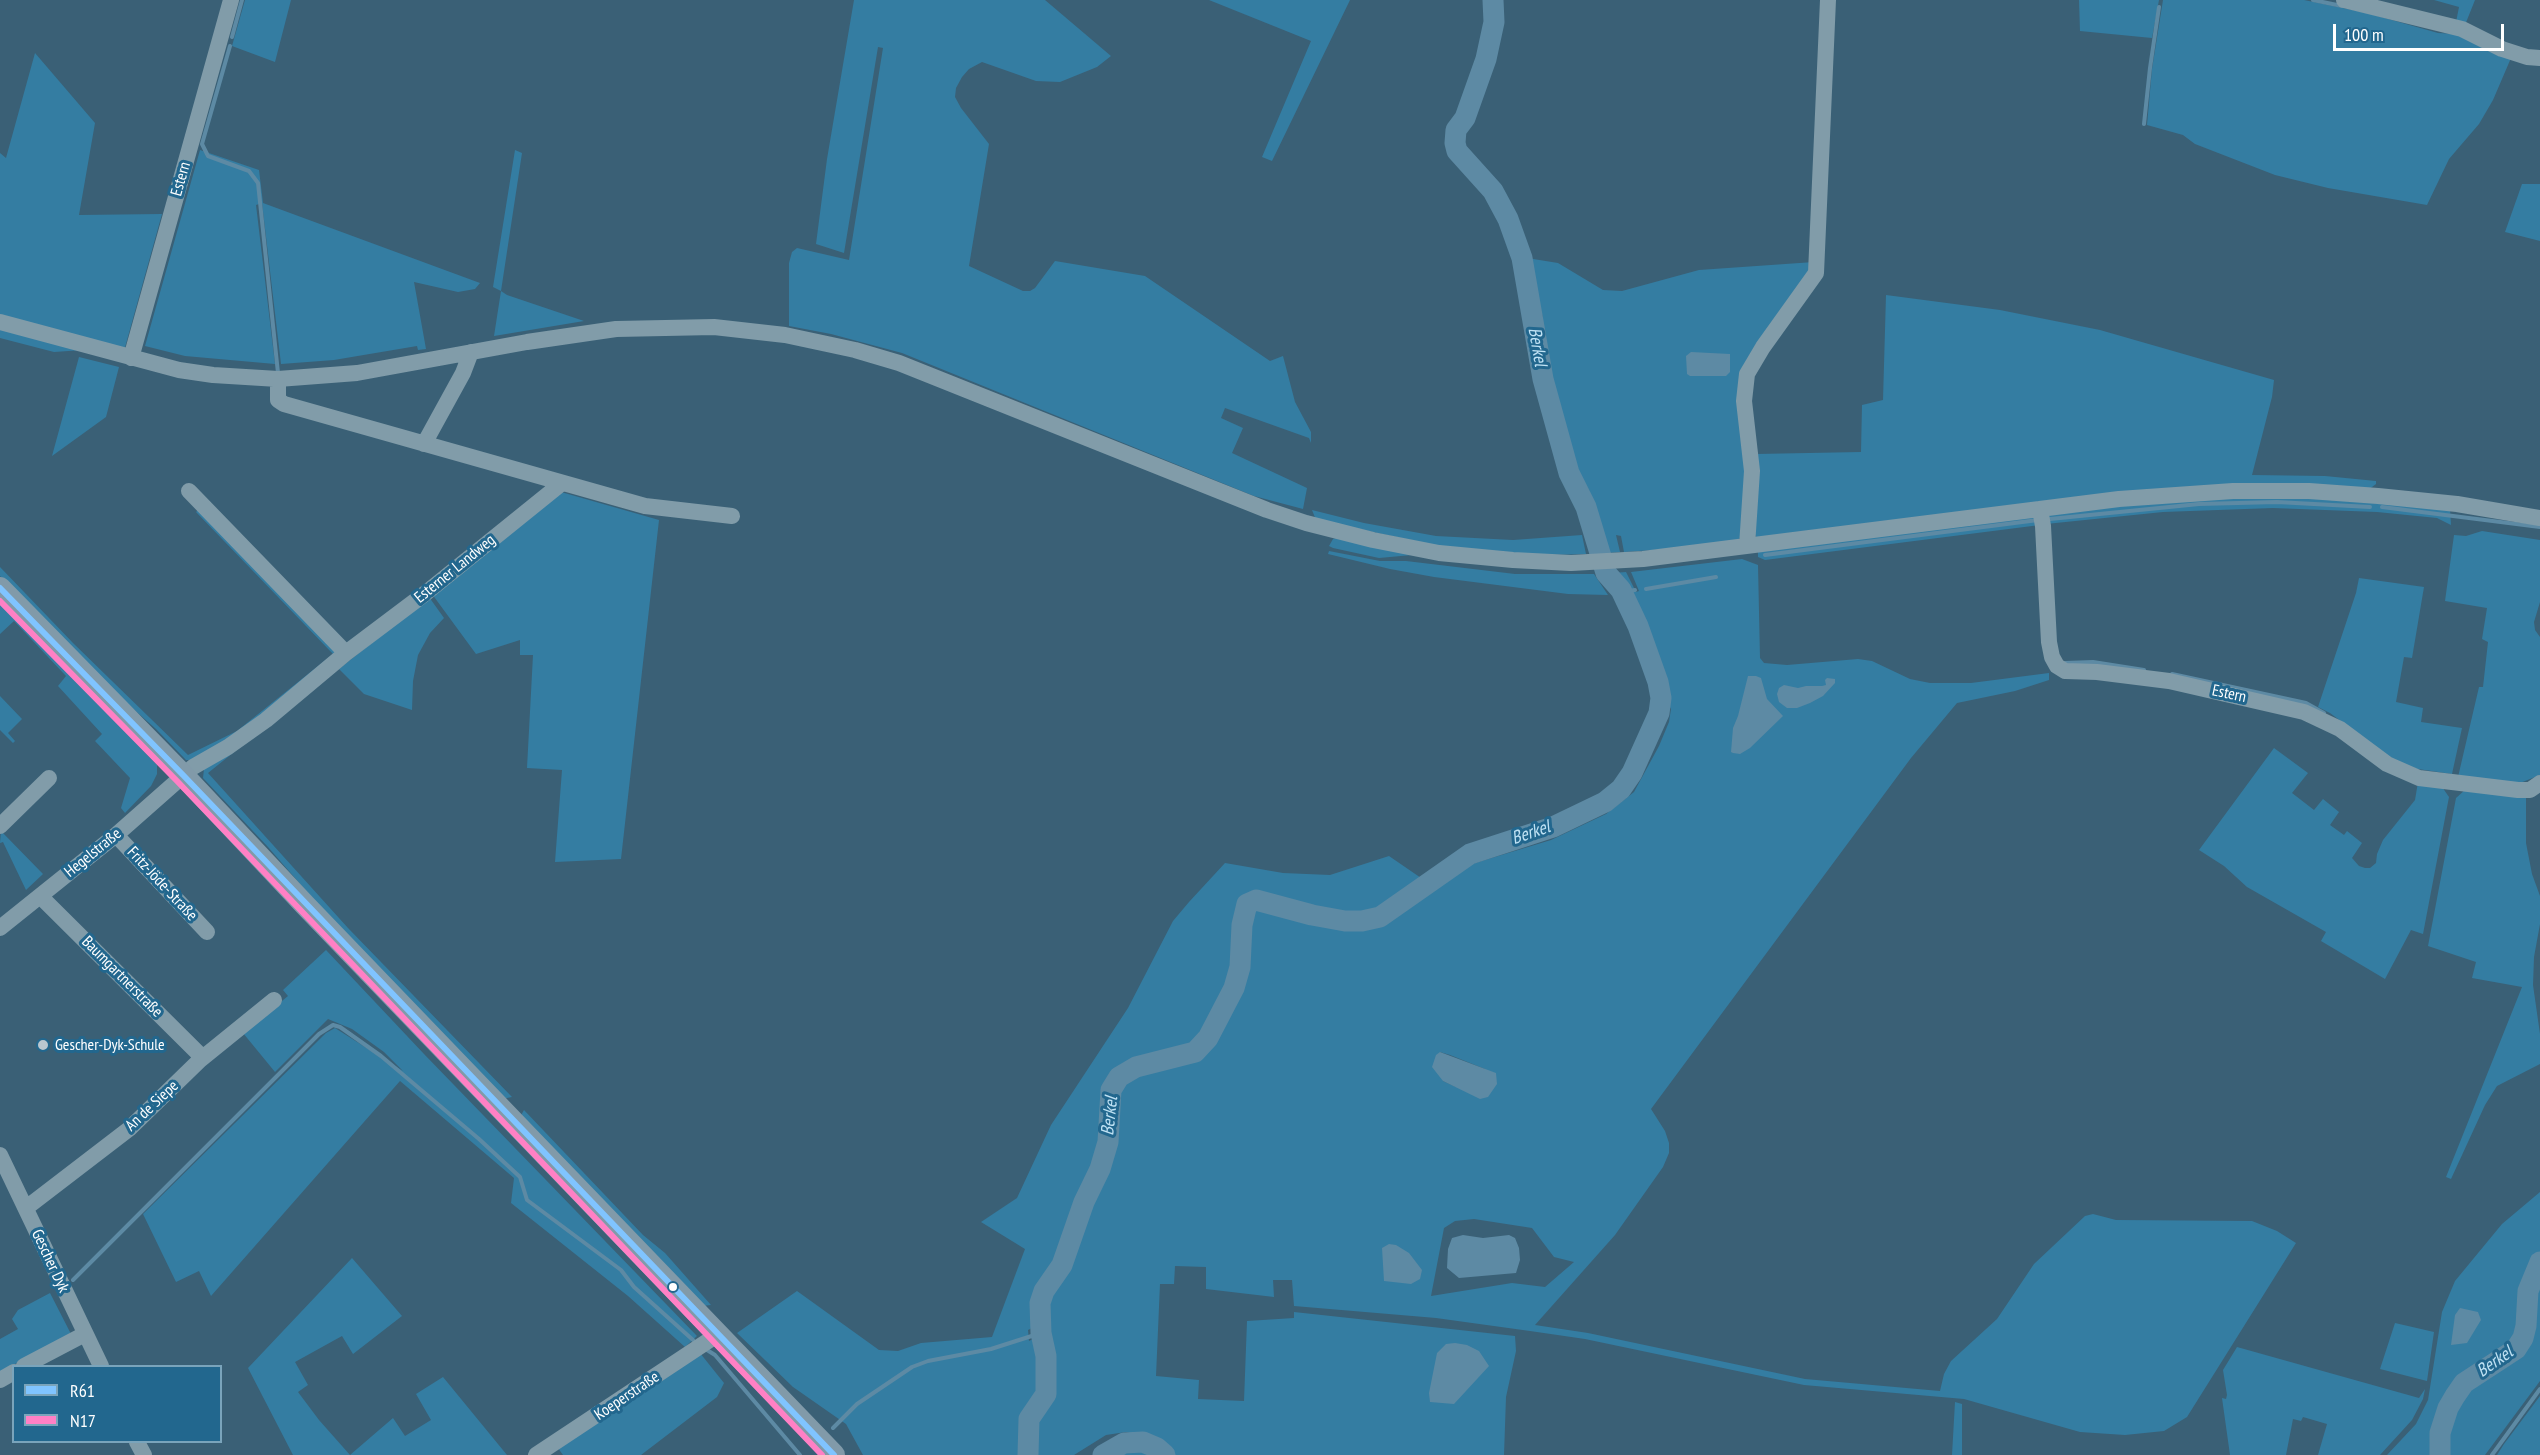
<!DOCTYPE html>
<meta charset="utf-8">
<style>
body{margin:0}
#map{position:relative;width:2540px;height:1455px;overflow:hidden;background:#3a6076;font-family:"PT Sans Narrow",sans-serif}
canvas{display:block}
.legend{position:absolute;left:12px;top:1365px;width:210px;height:78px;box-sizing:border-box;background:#22678e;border:2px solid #7aa4bb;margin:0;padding:8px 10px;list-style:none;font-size:18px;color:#fff}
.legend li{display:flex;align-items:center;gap:12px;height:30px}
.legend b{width:30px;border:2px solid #7aa4bb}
.scale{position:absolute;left:2333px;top:24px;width:171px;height:27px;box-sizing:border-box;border:3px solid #fff;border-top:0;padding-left:8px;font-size:18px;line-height:21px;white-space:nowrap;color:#fff;-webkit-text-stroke:4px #22678e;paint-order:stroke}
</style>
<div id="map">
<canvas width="2540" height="1455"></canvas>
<ul class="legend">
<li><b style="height:8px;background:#80c4ff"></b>R61</li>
<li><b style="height:8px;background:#ff80c5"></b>N17</li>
</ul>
<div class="scale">100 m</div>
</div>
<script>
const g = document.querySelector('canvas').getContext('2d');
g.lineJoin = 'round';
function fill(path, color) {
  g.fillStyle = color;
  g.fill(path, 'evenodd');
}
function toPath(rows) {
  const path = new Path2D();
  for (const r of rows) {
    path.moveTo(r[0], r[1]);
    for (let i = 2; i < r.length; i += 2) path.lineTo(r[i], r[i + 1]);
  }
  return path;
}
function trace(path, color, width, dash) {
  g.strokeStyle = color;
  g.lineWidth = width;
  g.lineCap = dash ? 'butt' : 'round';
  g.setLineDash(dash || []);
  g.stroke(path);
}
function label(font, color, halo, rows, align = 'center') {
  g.font = font + ' "PT Sans Narrow",sans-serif';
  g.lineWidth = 6;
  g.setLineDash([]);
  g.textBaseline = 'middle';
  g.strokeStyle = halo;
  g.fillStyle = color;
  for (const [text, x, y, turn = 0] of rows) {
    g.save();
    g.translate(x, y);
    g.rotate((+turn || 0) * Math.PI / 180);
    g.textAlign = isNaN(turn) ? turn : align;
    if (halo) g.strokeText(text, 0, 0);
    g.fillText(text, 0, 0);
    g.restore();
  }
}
fill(toPath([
 [245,0,291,0,275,62,232,46],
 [854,0,1045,0,1111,56,1097,67,1060,82,1036,81,982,62,969,69,962,77,956,88,955,97,961,108,989,144,969,266,1023,291,1030,291,1035,288,1055,261,1145,276,1270,361,1283,356,1295,402,1311,432,1311,443,1309,438,1225,408,1221,418,1243,428,1232,453,1307,488,1303,509,1254,496,902,353,831,334,789,326,789,263,792,252,797,248,849,260,883,48,878,47,844,253,816,244,827,159],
 [1209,0,1350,0,1272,161,1262,157,1311,41],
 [2079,0,2159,0,2152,38,2080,31],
 [2163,0,2304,0,2367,13,2438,33,2456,34,2511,58,2493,100,2479,124,2449,159,2427,205,2328,188,2275,175,2195,144,2183,135,2147,125,2152,69],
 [2434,0,2475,0,2465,25,2456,22,2459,7],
 [35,53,95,123,79,215,162,214,124,351,0,317,0,153,6,158],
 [200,150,259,170,263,203,480,283,475,289,458,292,414,282,426,349,418,350,417,346,334,360,281,364,262,203,256,205,275,364,185,356,145,346],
 [515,150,522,153,501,291,507,295,584,321,494,336,501,291,493,287],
 [2522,184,2540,184,2540,241,2505,232],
 [1527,258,1558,263,1603,290,1622,291,1699,270,1814,262,1752,357,1741,537,1736,541,1682,548,1624,552,1621,536,1616,535,1620,552,1607,553,1589,490,1572,465,1546,368,1542,346,1543,318],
 [1886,295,2000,310,2100,330,2274,380,2272,397,2252,475,2325,476,2376,481,2376,484,2368,490,2324,486,1757,539,1753,530,1756,454,1861,452,1862,405,1883,400],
 [0,328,83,350,54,352,0,338],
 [79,357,119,367,106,417,52,456],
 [561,492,659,520,621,859,555,862,562,770,527,768,533,655,520,655,520,640,476,654,432,594],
 [2282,496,2450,509,2451,525,2437,518,2377,512,2273,508,2163,512,2046,524,2047,513,2162,501],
 [199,509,336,652,237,737,193,760,186,760,156,729,97,677,0,576,0,567,73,643,188,755,237,731,333,654,196,512],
 [1312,510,1364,523,1436,536,1513,540,1582,535,1586,554,1548,555,1453,549,1316,520],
 [2034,515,2040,525,1765,560,1758,557,1758,550],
 [2482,531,2540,540,2540,602,2534,622,2535,630,2540,637,2540,775,2520,783,2458,777,2479,687,2483,687,2488,642,2482,639,2487,608,2445,601,2454,535,2466,536],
 [1336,538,1412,555,1379,558,1333,548,1329,546,1333,539],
 [1329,551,1380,561,1406,561,1515,574,1594,574,1608,595,1568,594,1434,577,1390,569,1328,554],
 [1742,559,1758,565,1760,658,1764,663,1787,665,1858,659,1872,661,1910,679,1930,683,1971,683,2049,673,2049,680,2015,691,1957,703,1911,758,1651,1109,1665,1131,1669,1143,1669,1153,1663,1167,1615,1235,1535,1325,1588,1333,1805,1379,1940,1391,1944,1374,1951,1361,1997,1319,2034,1264,2085,1216,2093,1214,2116,1220,2252,1221,2277,1231,2296,1243,2187,1417,2164,1431,2125,1435,2080,1432,1964,1399,1804,1385,1585,1339,1530,1331,1436,1318,1294,1306,1292,1280,1273,1280,1274,1297,1206,1289,1206,1267,1175,1266,1174,1284,1160,1284,1156,1376,1199,1380,1198,1399,1244,1401,1247,1321,1294,1318,1294,1312,1515,1336,1516,1351,1506,1397,1504,1455,1174,1455,1163,1445,1144,1436,1126,1432,1106,1435,1074,1455,1024,1455,1036,1418,1049,1398,1053,1359,1045,1342,1044,1305,1065,1267,1090,1198,1104,1171,1113,1144,1117,1089,1131,1074,1191,1058,1214,1040,1242,977,1246,961,1248,917,1251,907,1257,904,1283,913,1347,926,1381,922,1462,867,1551,840,1606,814,1634,792,1659,746,1669,722,1671,709,1666,699,1665,683,1644,623,1629,589,1613,573,1626,572,1636,592,1639,591,1631,572],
 [1440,1052,1450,1055,1485,1069,1456,1087,1443,1081],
 [1474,1219,1532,1228,1554,1257,1574,1262,1545,1287,1512,1283,1431,1296,1444,1228,1455,1221],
 [2359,578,2424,587,2412,658,2404,657,2396,702,2423,708,2421,722,2462,728,2452,774,2411,768,2390,758,2330,713,2318,707,2356,593],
 [429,597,444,618,430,633,418,655,413,681,412,710,364,694,339,669],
 [0,602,157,765,157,774,151,786,125,813,121,808,130,778,95,741,102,734,58,686,66,676,14,621,0,634],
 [0,696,22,719,8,733,15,741,13,743,0,730],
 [249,740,208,773,348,928,512,1097,502,1099,328,916,268,847,203,778,204,769],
 [2274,748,2308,773,2292,793,2314,810,2323,799,2339,812,2330,825,2344,835,2347,831,2362,843,2352,858,2359,866,2365,868,2370,868,2376,863,2377,854,2383,840,2415,800,2418,782,2440,784,2449,797,2423,934,2411,930,2385,979,2321,941,2326,932,2247,887,2224,866,2199,850],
 [2466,789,2526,796,2526,843,2532,874,2540,896,2540,924,2534,957,2533,985,2540,1034,2540,1064,2497,1086,2485,1105,2451,1179,2446,1177,2522,987,2472,978,2476,962,2428,946,2456,798],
 [1,831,43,874,26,890,3,842,0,843],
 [1389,856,1424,880,1378,913,1363,917,1323,913,1256,895,1244,901,1239,916,1238,959,1234,976,1207,1034,1188,1050,1127,1067,1117,1075,1109,1086,1106,1101,1104,1143,1097,1167,1083,1192,1058,1264,1041,1290,1036,1303,1036,1326,1028,1330,1029,1341,1035,1338,1040,1357,1040,1390,1023,1415,1020,1434,1023,1455,863,1455,846,1424,793,1387,737,1333,797,1291,879,1350,898,1351,921,1343,992,1337,1025,1249,981,1222,1017,1198,1051,1125,1128,1008,1173,921,1189,902,1225,863,1283,873,1330,875],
 [326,950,424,1054,697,1336,685,1347,628,1296,511,1203,514,1178,400,1081,211,1296,199,1271,176,1282,143,1214,326,1033,335,1028,403,1071,384,1052,352,1029,328,1019,275,1072,243,1033,288,996,283,990],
 [524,1110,643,1235,665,1253,711,1305,702,1306,520,1117],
 [2540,1192,2540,1256,2528,1277,2518,1336,2509,1348,2485,1361,2457,1385,2437,1426,2433,1455,2387,1455,2416,1424,2428,1400,2442,1312,2455,1281,2502,1224],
 [352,1258,402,1316,353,1354,342,1336,295,1362,308,1385,298,1392,319,1420,350,1455,393,1418,405,1436,431,1420,416,1394,443,1377,507,1455,293,1455,248,1368],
 [2540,1272,2540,1381,2485,1455,2445,1455,2448,1421,2451,1412,2466,1391,2477,1380,2516,1361,2527,1348,2529,1340,2532,1294],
 [50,1293,71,1334,0,1372,0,1339,18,1329,12,1319,18,1310],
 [2395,1323,2434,1332,2427,1381,2380,1369],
 [2237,1347,2419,1398,2425,1389,2423,1399,2412,1420,2380,1455,2318,1455,2327,1424,2303,1417,2301,1421,2293,1419,2286,1455,2230,1455,2222,1398,2226,1399,2227,1395,2223,1370],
 [700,1353,724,1383,717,1397,641,1455,563,1455,558,1448],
 [2540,1396,2540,1455,2497,1455,2504,1444],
 [1955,1402,1962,1404,1962,1455,1952,1455],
 [1126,1447,1143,1448,1158,1455,1111,1455]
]), '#347da2');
fill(toPath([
 [1691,352,1730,354,1730,372,1726,376,1690,376,1687,374,1686,356],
 [1748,676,1756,676,1761,678,1767,699,1783,716,1750,748,1740,754,1733,753,1731,752,1733,728,1738,716],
 [1827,678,1835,679,1835,683,1823,696,1810,703,1797,708,1787,708,1779,702,1777,694,1779,688,1784,685,1798,688,1806,686,1822,686,1826,685,1825,680],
 [1440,1052,1496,1073,1497,1084,1488,1097,1480,1099,1443,1081,1432,1067,1436,1055],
 [1509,1235,1515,1238,1519,1248,1520,1260,1516,1273,1459,1278,1447,1268,1448,1249,1452,1238,1463,1235,1483,1238],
 [1389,1244,1396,1245,1409,1253,1422,1270,1420,1279,1411,1284,1384,1281,1382,1248],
 [2460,1308,2478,1312,2481,1320,2467,1343,2451,1345,2455,1315],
 [1455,1343,1467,1345,1479,1351,1489,1366,1454,1404,1430,1402,1429,1393,1437,1353,1446,1344]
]), '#5d8aa4');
trace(toPath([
 [2313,0,2342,6],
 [232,37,242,0],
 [230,46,202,144,208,156,249,171,258,183,278,373],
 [2144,124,2150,68,2159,7],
 [2382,507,2540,527],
 [2050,519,2199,504,2277,502,2370,507],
 [1765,555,2038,520],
 [1646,589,1716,577],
 [1622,592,1635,590],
 [2065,663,2093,662,2144,670],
 [2172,674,2306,703,2324,713],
 [73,1280,319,1034,333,1025,340,1027,381,1056,479,1139,520,1177,527,1200,621,1270,634,1287,693,1340],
 [707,1350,715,1355,800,1455],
 [833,1428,857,1404,912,1367,928,1361,991,1349,1041,1333],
 [2492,1455,2540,1389]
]), '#5d8aa4', 4);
trace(toPath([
 [1028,1455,1029,1419,1046,1394,1046,1356,1041,1333,1040,1303,1044,1291,1062,1265,1084,1202,1100,1169,1108,1142,1111,1090,1119,1077,1136,1067,1195,1052,1208,1038,1234,988,1240,967,1242,925,1247,904,1256,900,1312,915,1345,921,1362,921,1380,917,1470,854,1553,827,1605,802,1621,789,1632,773,1659,713,1661,698,1658,682,1638,626,1621,590,1606,573,1586,507,1569,473,1543,379,1522,258,1508,219,1493,191,1457,151,1455,143,1456,130,1465,118,1486,59,1494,22,1493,0],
 [1103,1455,1124,1443,1143,1442,1157,1448,1165,1455],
 [2440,1455,2440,1433,2448,1408,2455,1396,2464,1383,2516,1349,2523,1338,2526,1326,2528,1291,2540,1262]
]), '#5d8aa4', 21);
trace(toPath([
 [2344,0,2462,29,2502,49,2527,57,2540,58],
 [0,322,179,370,213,375,278,379,357,373,527,342,616,329,714,327,785,335,855,350,899,363,1267,510,1306,523,1373,540,1439,553,1513,560,1571,563,1643,559,2119,499,2233,491,2309,491,2378,496,2457,504,2540,518],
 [131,358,231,0],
 [278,379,278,400,284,404,645,506,732,516],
 [424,444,463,373,471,352],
 [189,491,346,653],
 [2040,509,2043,526,2049,642,2052,657,2057,666,2065,671,2097,672,2169,681,2304,712,2340,729,2387,764,2419,778,2518,790,2530,790,2540,783],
 [1747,546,1752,471,1744,401,1747,374,1763,347,1816,273,1828,0],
 [0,826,49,778],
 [116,835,207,932],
 [40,896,198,1053,200,1060],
 [0,928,116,835,193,767,228,747,266,720,346,653,427,592,562,483],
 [0,1155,101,1366],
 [26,1208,129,1129,200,1060,274,1000],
 [24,1366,85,1334],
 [0,1380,14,1372],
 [137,1442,144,1455],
 [536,1455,717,1335]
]), '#819ca9', 16);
trace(toPath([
 [0,588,183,775,305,905,834,1455]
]), '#819aa9', 22);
trace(toPath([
 [0,588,183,775,834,1455]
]), '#80c4ff', 6);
trace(toPath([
 [0,601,177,781,822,1455]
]), '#ff80c5', 6);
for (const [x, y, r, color] of [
 [43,1045,6,"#bac7cf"],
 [673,1287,5,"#fff"]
]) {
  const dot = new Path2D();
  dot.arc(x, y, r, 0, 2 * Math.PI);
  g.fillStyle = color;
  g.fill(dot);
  trace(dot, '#22678e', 2);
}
label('16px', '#fff', '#22678e', [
 ["Estern",181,179,-74],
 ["Esterner Landweg",455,569,-39],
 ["Estern",2229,694,12],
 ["Hegelstraße",93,853,-39],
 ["Fritz-Jöde-Straße",162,884,47],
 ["Baumgartnerstraße",122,977,45],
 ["An de Siepe",152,1106,-43],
 ["Gescher Dyk",50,1261,65],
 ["Koeperstraße",627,1396,-34]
]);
label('16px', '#fff', '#22678e', [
 ["Gescher-Dyk-Schule",55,1045]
], 'left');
label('italic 18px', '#c0e2f4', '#22678e', [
 ["Berkel",1537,347,80],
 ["Berkel",1531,833,-19],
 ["Berkel",1110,1116,-84],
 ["Berkel",2495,1362,-35]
]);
</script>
